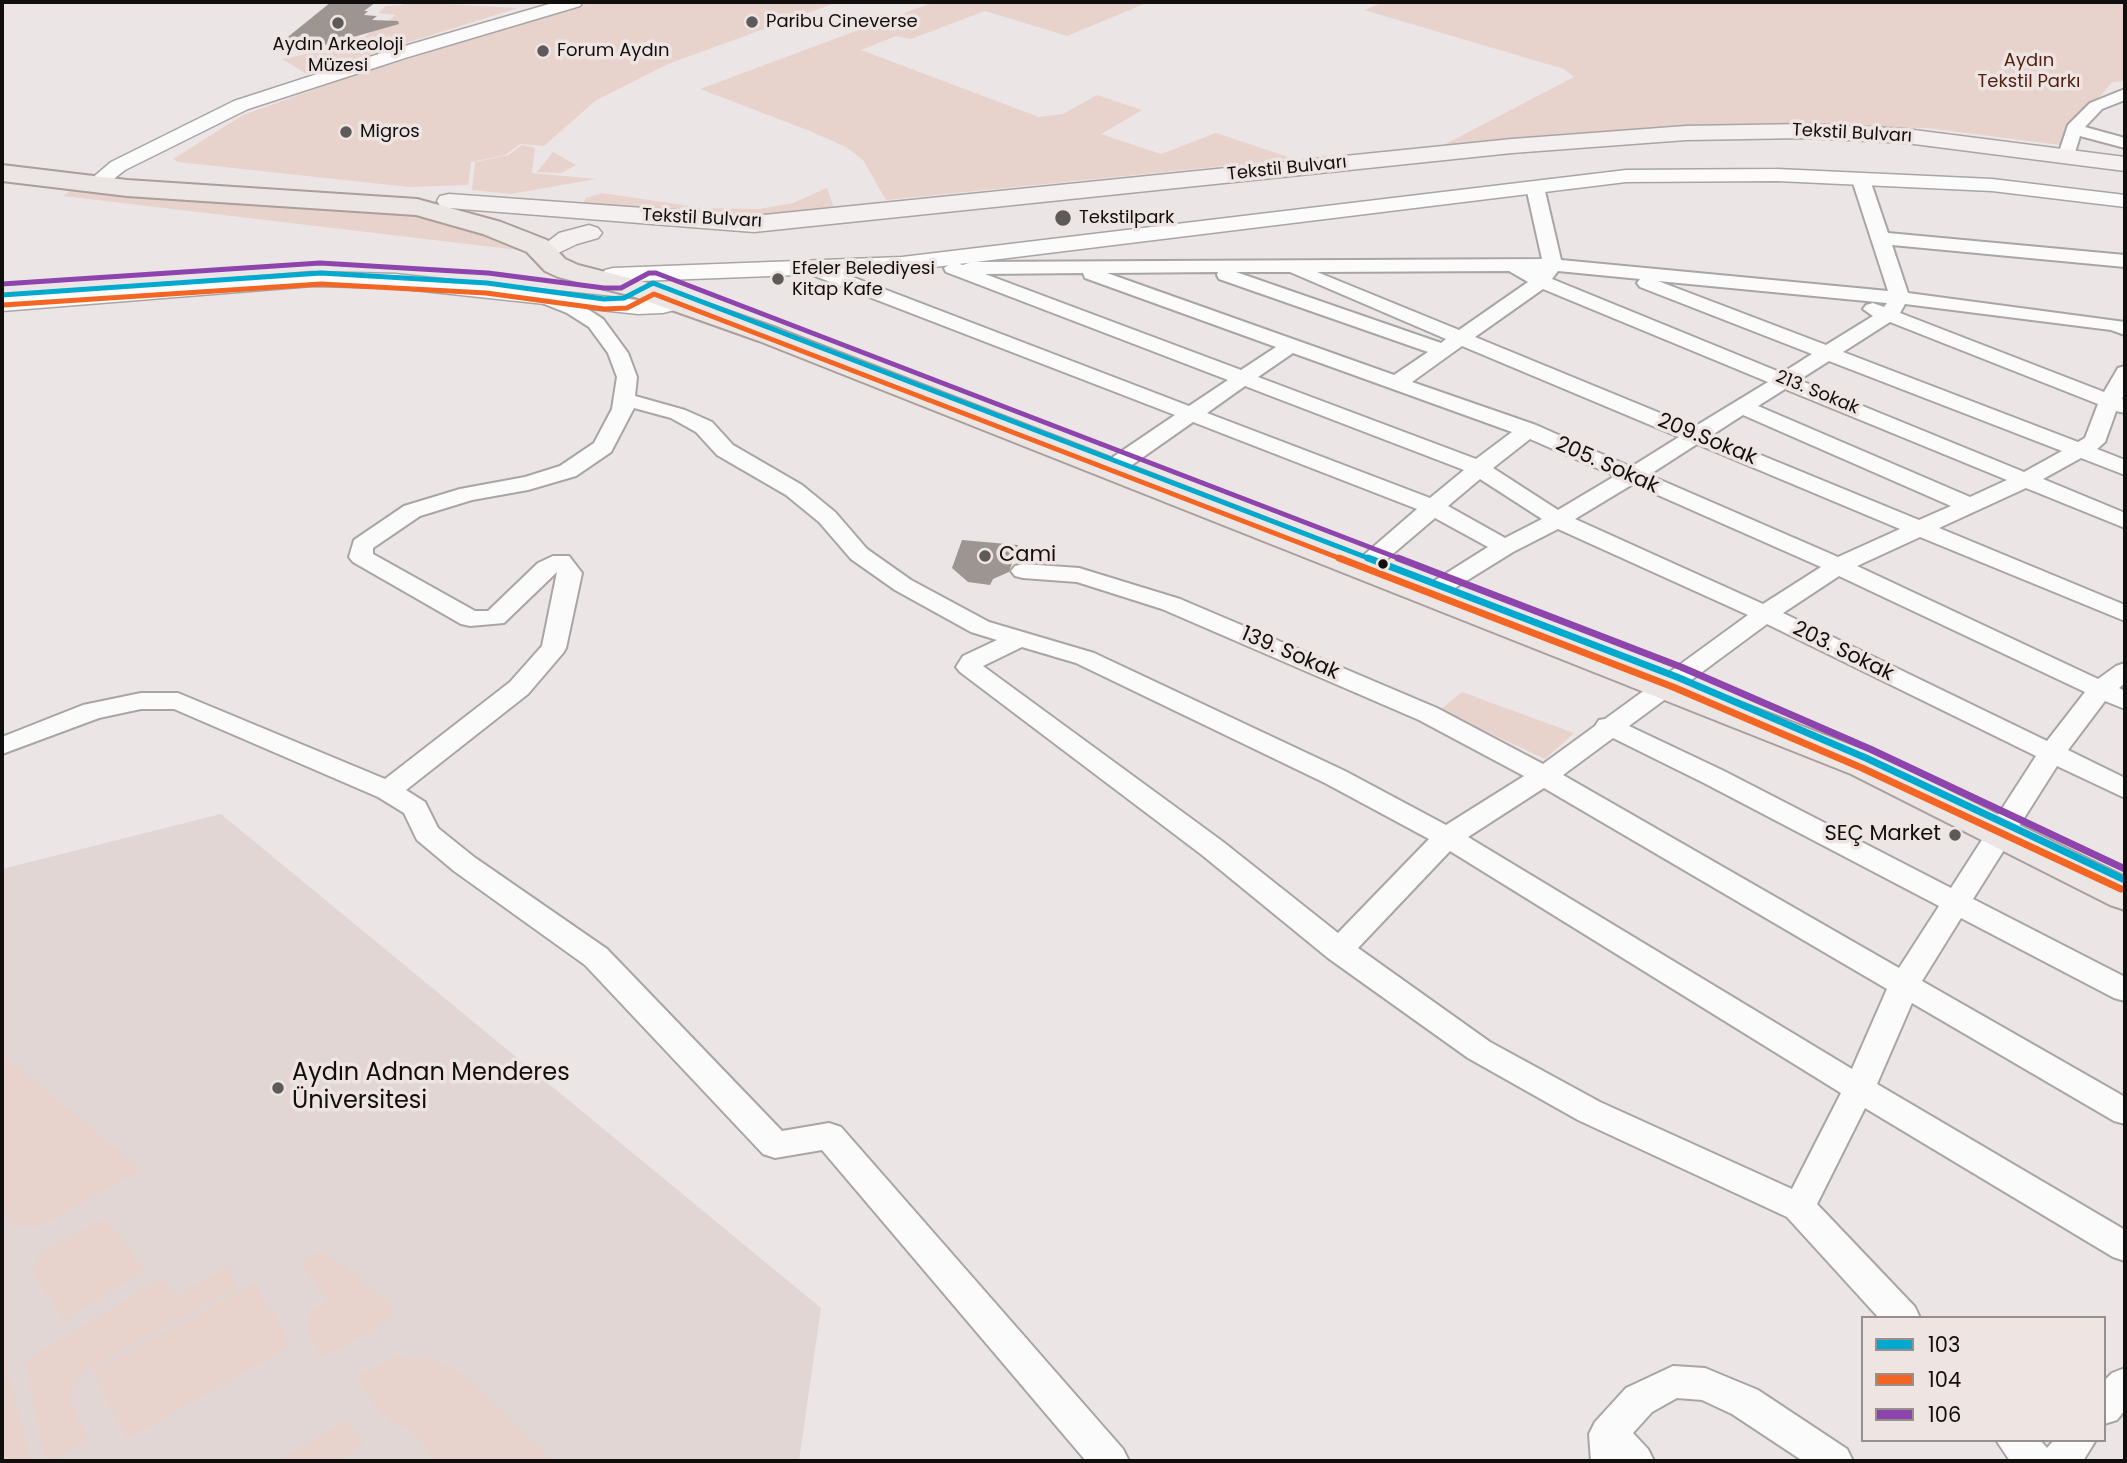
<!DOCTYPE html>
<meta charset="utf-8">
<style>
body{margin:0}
#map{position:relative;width:2127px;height:1463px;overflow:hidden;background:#ebe6e5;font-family:Poppins,sans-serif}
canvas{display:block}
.frame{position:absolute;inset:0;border:4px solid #110f0e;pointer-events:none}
.legend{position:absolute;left:1861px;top:1316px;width:245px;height:126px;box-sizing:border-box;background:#eee5e2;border:2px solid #968f8d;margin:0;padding:9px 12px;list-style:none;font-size:21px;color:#110f0e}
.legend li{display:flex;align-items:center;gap:14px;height:35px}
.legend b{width:35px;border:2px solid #968f8d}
</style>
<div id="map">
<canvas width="2127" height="1463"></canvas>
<div class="frame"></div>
<ul class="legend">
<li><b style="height:9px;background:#00a9ce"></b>103</li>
<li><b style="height:9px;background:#f26522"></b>104</li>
<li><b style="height:9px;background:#8e44ad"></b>106</li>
</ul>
</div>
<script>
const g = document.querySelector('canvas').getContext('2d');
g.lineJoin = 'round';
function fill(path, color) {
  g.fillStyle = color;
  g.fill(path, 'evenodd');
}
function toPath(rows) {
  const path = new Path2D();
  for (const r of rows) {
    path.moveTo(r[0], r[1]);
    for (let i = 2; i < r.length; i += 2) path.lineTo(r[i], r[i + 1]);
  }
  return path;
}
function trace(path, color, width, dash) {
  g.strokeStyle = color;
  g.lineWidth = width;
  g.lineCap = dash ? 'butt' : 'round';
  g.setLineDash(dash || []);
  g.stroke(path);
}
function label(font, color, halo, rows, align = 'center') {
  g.font = font + ' Poppins,sans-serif';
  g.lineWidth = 7;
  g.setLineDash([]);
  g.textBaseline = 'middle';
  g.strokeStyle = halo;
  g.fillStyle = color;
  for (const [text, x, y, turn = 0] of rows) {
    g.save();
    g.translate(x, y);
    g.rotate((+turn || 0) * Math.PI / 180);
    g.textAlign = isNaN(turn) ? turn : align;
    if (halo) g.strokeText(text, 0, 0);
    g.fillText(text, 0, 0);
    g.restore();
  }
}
fill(toPath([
 [221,814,821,1308,799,1461,2,1461,2,869]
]), '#e1d6d3');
fill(toPath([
 [406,2,518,8,307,74,282,59,354,44,396,15,378,13,386,6,402,5],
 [593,2,838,2,668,64,595,101,544,146,520,144,505,155,471,162,468,185,409,187,178,162,173,159,243,115,350,77],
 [934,2,1149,2,1067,36,985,11,911,39,896,36,861,50,1039,117,1063,114,1097,95,1142,110,1101,134,1161,154,1216,133,1294,159,886,200,863,160,846,147,810,131,700,89],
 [1384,2,2125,2,2125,81,2112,82,2060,145,1927,128,1738,125,1436,149,1574,77,1564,69,1364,10],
 [522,145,535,148,532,173,596,179,511,194,472,190,475,162,509,155],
 [553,152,576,165,561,173,537,172],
 [827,188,834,208,770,215,741,216,582,205,586,198,602,193,703,208,759,209,793,203],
 [73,189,416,212,458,228,526,245,535,252,63,196],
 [1462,692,1574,733,1545,759,1440,710],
 [2,1054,120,1152,141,1170,38,1227,11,1226,2,1209],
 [105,1218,145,1270,64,1320,32,1271,42,1252],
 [320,1252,343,1265,391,1305,392,1314,388,1321,323,1358,306,1328,309,1313,329,1301,304,1268,305,1258],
 [228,1266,237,1287,83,1372,68,1394,88,1439,54,1461,46,1461,25,1361,160,1279,178,1297],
 [254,1283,292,1345,127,1439,93,1371],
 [4,1356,30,1461,2,1461],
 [395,1357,429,1359,460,1372,553,1461,436,1461,411,1429,395,1424,377,1408,357,1377],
 [347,1420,363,1443,341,1461,277,1461]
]), '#e7d2cc');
fill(toPath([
 [331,2,376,2,364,11,368,11,364,15,377,16,372,20,398,21,399,24,357,36,348,43,339,46,325,45,308,51,273,49],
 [962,540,1018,545,1009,572,993,579,990,585,968,582,952,568]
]), '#9d9592');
const minor = toPath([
 [2125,89,2125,100,2102,109,2085,127,2125,138,2125,148,2080,136,2073,159,2061,159,2058,155,2068,125,2090,103,2125,89],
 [1861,175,1870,180,1888,233,2125,255,2125,267,1892,245,1908,293,2125,322,2125,335,2111,330,1905,304,1900,313,2104,392,2118,368,2125,366,2125,392,2122,399,2125,400,2125,413,2116,411,2105,442,2097,449,2125,460,2125,475,2081,458,2043,479,2125,513,2125,528,2026,488,1939,528,2125,605,2125,621,1920,537,1857,566,2098,679,2116,666,2125,663,2125,683,2119,688,2125,691,2125,709,2105,701,2068,750,2125,778,2125,798,2057,766,1973,899,2125,977,2125,1001,2114,998,1961,918,1922,981,2125,1097,2125,1124,2114,1121,1912,1003,1877,1084,2125,1230,2125,1261,2113,1257,1865,1108,1817,1204,1915,1307,1920,1318,1879,1318,1787,1217,1578,1120,1468,1058,1328,958,1202,855,960,672,956,667,963,656,997,640,971,632,895,590,851,559,819,522,786,495,717,455,696,432,671,418,634,408,611,452,576,476,528,490,472,500,420,516,373,548,373,554,475,611,488,611,538,563,553,556,569,556,582,573,566,648,563,653,528,694,406,790,425,802,438,828,474,857,607,949,782,1131,829,1123,841,1127,1123,1449,1129,1461,1086,1461,822,1150,775,1158,763,1154,585,965,454,871,417,840,404,813,378,797,174,709,141,709,99,718,2,754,2,737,83,705,141,693,178,693,385,779,510,682,542,646,557,572,504,623,470,626,461,624,353,562,349,557,354,540,404,506,460,489,525,477,560,466,594,443,612,409,617,377,608,353,589,327,567,313,537,301,534,297,544,291,581,305,603,319,628,353,637,377,635,396,685,410,712,422,733,445,802,485,835,512,867,549,911,580,989,622,1094,653,1345,771,1446,825,1524,776,1419,720,1162,609,1077,582,1023,578,1015,576,1011,571,1015,566,1023,564,1079,568,1180,599,1437,708,1543,764,1595,726,1599,720,1605,719,1748,615,1558,529,1513,552,1450,591,1442,593,1434,591,1430,586,1434,581,1488,547,1435,518,1381,564,1365,564,1361,559,1365,554,1417,509,1193,422,1129,467,1113,467,1110,462,1113,457,1175,415,807,273,805,269,814,263,821,265,1189,406,1228,380,946,272,944,268,953,262,963,265,971,262,1542,259,1526,187,1535,182,1544,187,1561,260,1888,291,1852,180,1861,175],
 [1509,271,1528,282,1459,330,1317,272,1509,271],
 [1558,271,1640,279,1637,283,1640,287,1812,354,1782,373,1552,279,1558,271],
 [1218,272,1217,275,1219,279,1428,352,1394,375,1107,273,1218,272],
 [1236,272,1290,272,1446,339,1441,343,1236,272],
 [1083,273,1085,278,1276,347,1241,370,985,274,1083,273],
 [1658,281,1887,303,1884,307,1873,303,1866,305,1863,309,1873,316,1826,345,1658,281],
 [1543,289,1768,382,1694,427,1475,337,1543,289],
 [1890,322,2098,404,2085,438,2078,442,1843,352,1890,322],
 [1462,346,1679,437,1631,467,1536,425,1412,382,1462,346],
 [1293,353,1512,432,1476,459,1258,377,1293,353],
 [1829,361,2062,451,2024,472,1799,380,1829,361],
 [1245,386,1464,470,1430,498,1207,413,1245,386],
 [1785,389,2007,480,1970,497,1758,406,1785,389],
 [1743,415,1951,506,1919,520,1712,435,1743,415],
 [1530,439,1615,476,1558,510,1493,468,1530,439],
 [1697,444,1900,529,1838,557,1649,475,1697,444],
 [1480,479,1542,519,1505,538,1448,506,1480,479],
 [1633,484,1821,567,1763,604,1575,519,1633,484],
 [1839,576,2085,692,2047,741,1783,613,1839,576],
 [1767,624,2036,756,1951,888,1724,771,1629,726,1767,624],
 [1022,647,1076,663,1325,783,1429,839,1338,933,1222,841,983,666,1022,647],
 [1613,738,1704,783,1939,906,1899,968,1563,775,1613,738],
 [1544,788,1887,989,1852,1069,1468,837,1544,788],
 [1450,851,1841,1093,1792,1189,1600,1102,1490,1042,1358,948,1450,851],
 [1673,1366,1705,1368,1758,1390,1847,1449,1853,1461,1803,1461,1732,1414,1702,1400,1677,1398,1652,1412,1633,1433,1648,1449,1654,1461,1591,1461,1589,1434,1595,1422,1626,1388,1673,1366],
 [2125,1368,2125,1410,2117,1420,2104,1424,2104,1381,2112,1373,2125,1368],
 [1996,1440,2040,1440,2047,1448,2054,1440,2096,1440,2083,1461,2010,1461,1996,1440]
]);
const tertiary = toPath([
 [556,2,583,2,580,6,405,58,248,109,125,170,101,189,87,189,84,185,111,162,234,101,391,50,556,2],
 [1777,169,1992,179,2125,195,2125,207,1992,191,1777,181,1626,182,902,271,613,282,605,280,602,275,605,270,613,268,902,257,1626,170,1777,169],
 [313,272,395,274,638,300,678,295,686,297,690,302,686,307,663,313,638,314,395,288,313,286,2,311,2,297,313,272]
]);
const secondary = toPath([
 [1806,124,1906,129,2125,157,2125,171,1906,143,1806,138,1686,140,1512,153,754,232,449,208,440,206,437,201,440,196,449,194,754,216,1512,139,1686,126,1806,124],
 [589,225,598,228,602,233,598,238,577,244,554,255,545,252,541,247,559,233,589,225]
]);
const primary = toPath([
 [2,165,127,180,417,199,501,222,547,240,565,259,578,265,652,284,779,329,1879,756,2125,877,2125,910,2110,905,1851,774,759,341,632,296,558,277,545,271,527,252,483,234,416,215,127,196,2,181,2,165]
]);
trace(minor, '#a8a5a4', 4);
trace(tertiary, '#a8a5a4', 3);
trace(secondary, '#a8a5a4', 3);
trace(primary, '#ab9e9b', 4);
fill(minor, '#fcfbfb');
fill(tertiary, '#fcfbfb');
fill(secondary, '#f4f0ef');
fill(primary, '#ebe5e3');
trace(toPath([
 [2,295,321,273,487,283,604,299,624,298,653,283,1373,560]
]), '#00a9ce', 5);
trace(toPath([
 [1368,558,1677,677,1866,758,2125,880]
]), '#00a9ce', 7);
trace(toPath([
 [3,305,321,284,486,293,604,309,627,308,654,294,1344,560]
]), '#f26522', 5);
trace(toPath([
 [1339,558,1673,687,1862,768,2121,889]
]), '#f26522', 7);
trace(toPath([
 [2,284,320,263,488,273,604,288,621,288,649,273,656,273,1403,560]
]), '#8e44ad', 5);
trace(toPath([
 [1398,558,1681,667,1870,749,2125,869]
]), '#8e44ad', 7);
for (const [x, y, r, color] of [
 [752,22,7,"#5d5a59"],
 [338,23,7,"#5d5a59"],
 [543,51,7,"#5d5a59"],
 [346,132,7,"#5d5a59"],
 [1063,218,9,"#5d5a59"],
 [778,279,7,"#5d5a59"],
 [985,556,7,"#5d5a59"],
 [1383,564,6,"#110f0e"],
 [1955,835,7,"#5d5a59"],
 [278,1088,7,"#5d5a59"]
]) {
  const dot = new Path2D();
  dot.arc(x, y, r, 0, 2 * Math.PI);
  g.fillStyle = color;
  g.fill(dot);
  trace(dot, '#eee5e2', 2.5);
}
label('18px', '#110f0e', '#eee5e2', [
 ["Paribu Cineverse",766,22],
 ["Aydın Arkeoloji",338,45,"center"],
 ["Müzesi",338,66,"center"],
 ["Forum Aydın",557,51],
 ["Migros",360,132],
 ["Tekstilpark",1079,218],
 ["Efeler Belediyesi",792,269],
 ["Kitap Kafe",792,290]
], 'left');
label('18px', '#501e10', '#eee5e2', [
 ["Aydın",2029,61],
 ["Tekstil Parkı",2029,82]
]);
label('18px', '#110f0e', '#eee5e2', [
 ["Tekstil Bulvarı",1852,134,3],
 ["Tekstil Bulvarı",1287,169,-6],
 ["Tekstil Bulvarı",702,219,3],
 ["213. Sokak",1817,393,22]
]);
label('21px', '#110f0e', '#eee5e2', [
 ["209.Sokak",1707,440,22],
 ["205. Sokak",1607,466,24],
 ["203. Sokak",1843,652,26],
 ["139. Sokak",1290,654,23]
]);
label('21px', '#110f0e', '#eee5e2', [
 ["Cami",999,556],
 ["SEÇ Market",1941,835,"right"]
], 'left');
label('24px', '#110f0e', '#eee5e2', [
 ["Aydın Adnan Menderes",292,1074],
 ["Üniversitesi",292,1102]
], 'left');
</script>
